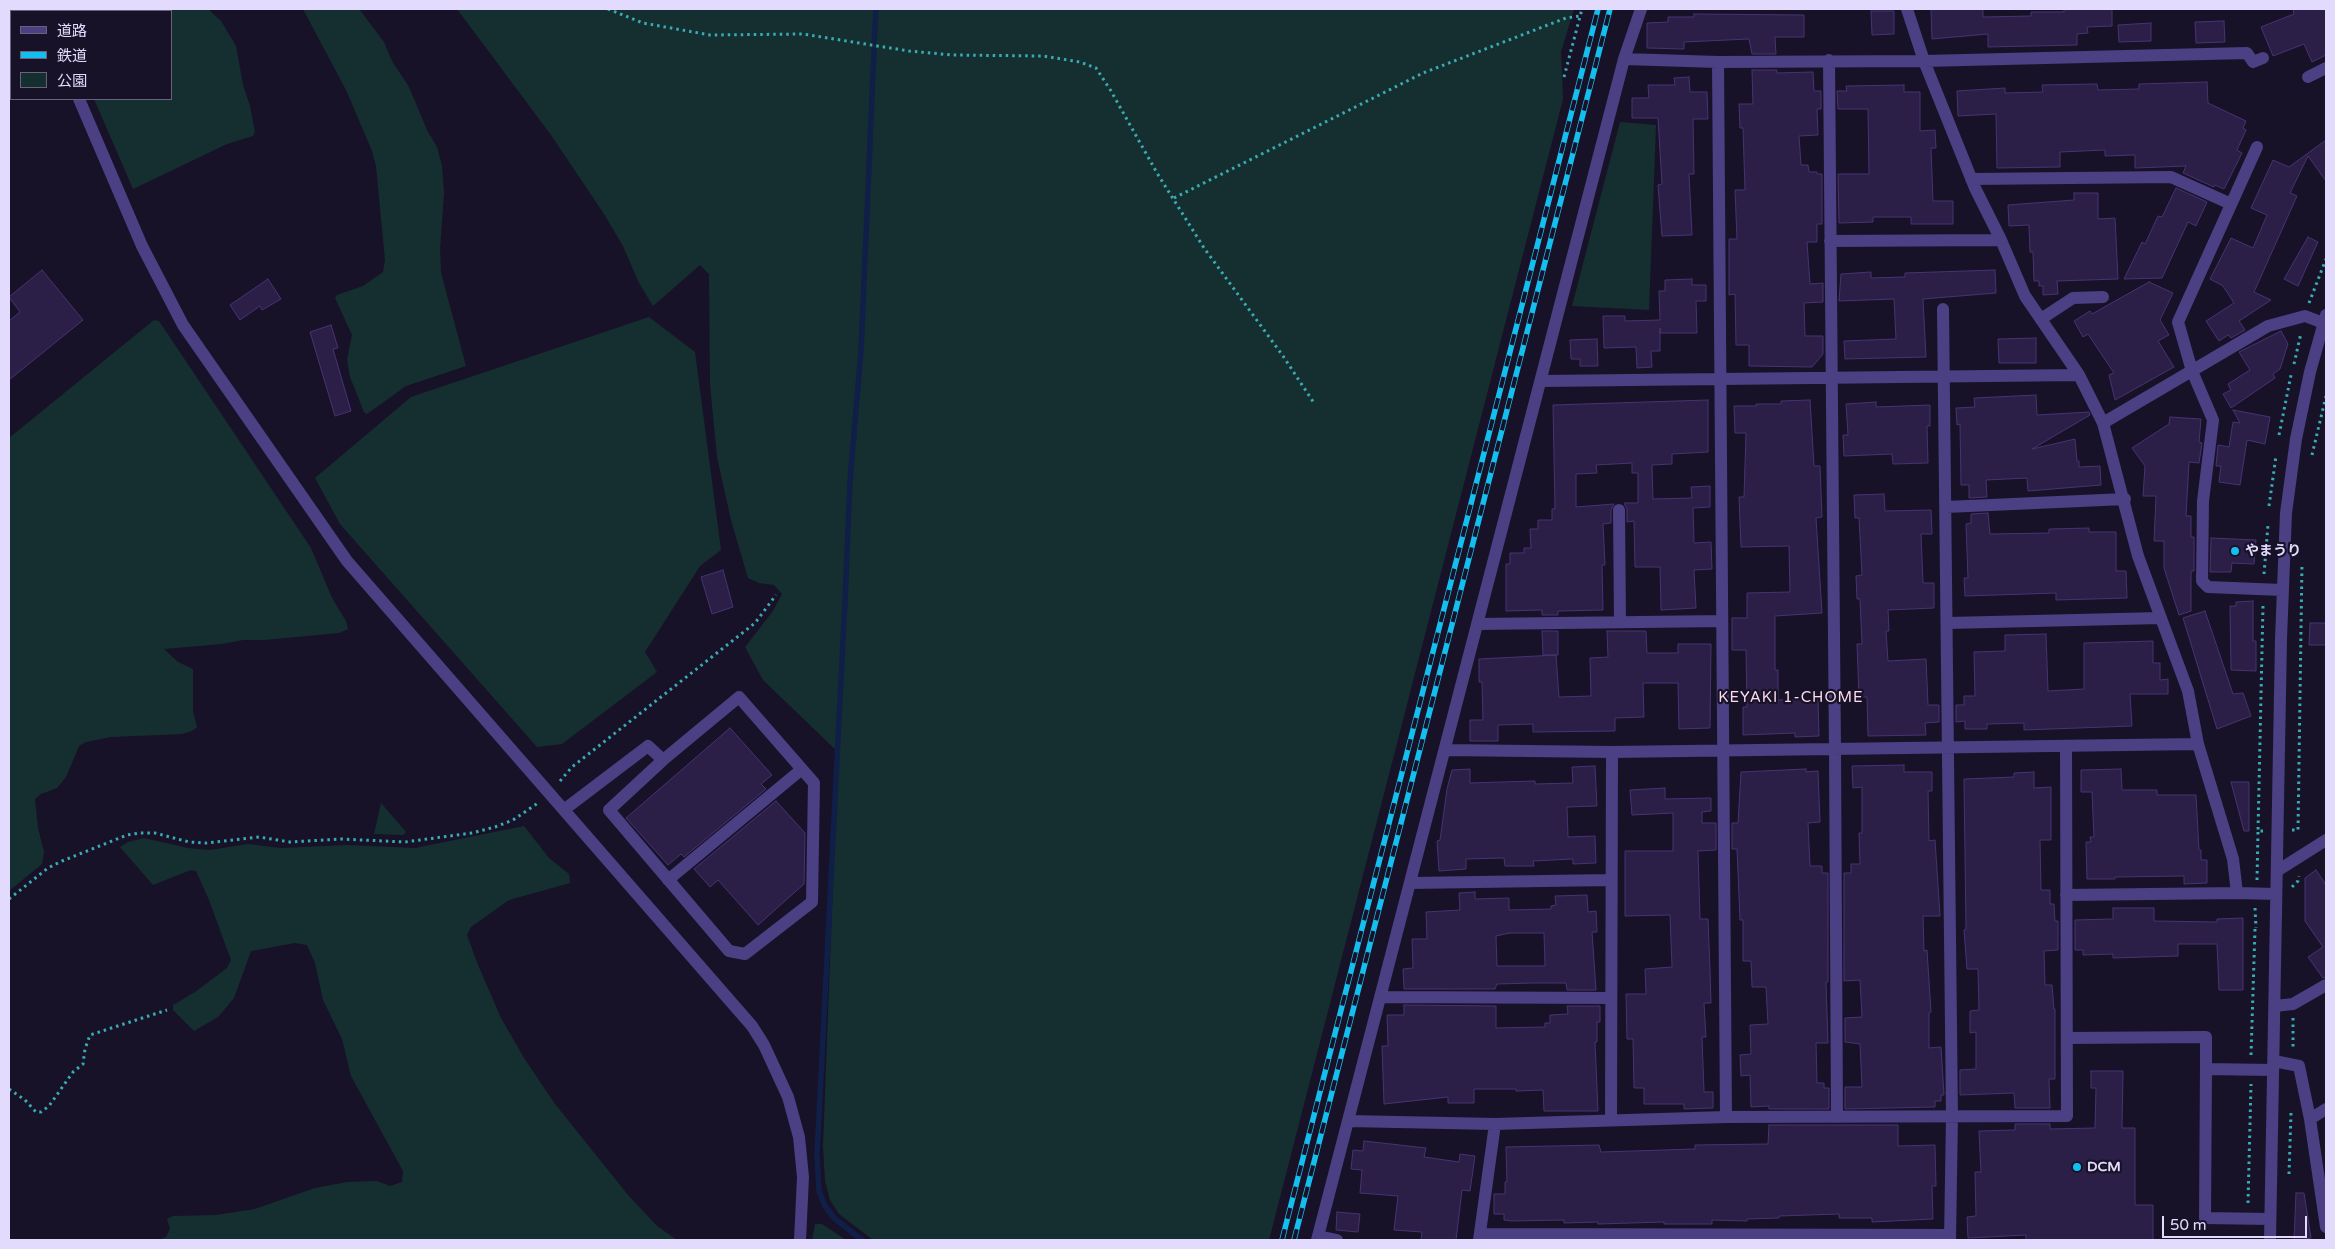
<!DOCTYPE html>
<meta charset="utf-8">
<style>
body{margin:0}
#map{position:relative;width:2335px;height:1249px;overflow:hidden;background:#181228;font-family:"Varela Round","Noto Sans JP",sans-serif}
canvas{display:block}
.frame{position:absolute;inset:0;border:10px solid #e3dbfd;pointer-events:none}
.legend{position:absolute;left:10px;top:10px;width:162px;height:90px;box-sizing:border-box;background:#181228;border:1px solid #69627d;margin:0;padding:6px 9px;list-style:none;font-size:15px;color:#e3dbfd}
.legend li{display:flex;align-items:center;gap:10px;height:25px}
.legend b{width:25px;border:1px solid #69627d}
.scale{position:absolute;left:2162px;top:1216px;width:145px;height:22px;box-sizing:border-box;border:2px solid #e3dbfd;border-top:0;padding-left:6px;font-size:15px;line-height:18px;white-space:nowrap;color:#e3dbfd;-webkit-text-stroke:4px #181228;paint-order:stroke}
</style>
<div id="map">
<canvas width="2335" height="1249"></canvas>
<div class="frame"></div>
<ul class="legend">
<li><b style="height:6px;background:#4b4083"></b>道路</li>
<li><b style="height:6px;background:#14bfef"></b>鉄道</li>
<li><b style="height:14px;background:#152f31"></b>公園</li>
</ul>
<div class="scale">50 m</div>
</div>
<script>
const g = document.querySelector('canvas').getContext('2d');
g.lineJoin = 'round';
function fill(path, color) {
  g.fillStyle = color;
  g.fill(path, 'evenodd');
}
function toPath(rows) {
  const path = new Path2D();
  for (const r of rows) {
    path.moveTo(r[0], r[1]);
    for (let i = 2; i < r.length; i += 2) path.lineTo(r[i], r[i + 1]);
  }
  return path;
}
function trace(path, color, width, dash) {
  g.strokeStyle = color;
  g.lineWidth = width;
  g.lineCap = dash ? 'butt' : 'round';
  g.setLineDash(dash || []);
  g.stroke(path);
}
function label(font, color, halo, rows, align = 'center') {
  g.font = font + ' "Varela Round","Noto Sans JP",sans-serif';
  g.lineWidth = 4.5;
  g.setLineDash([]);
  g.textBaseline = 'middle';
  g.strokeStyle = halo;
  g.fillStyle = color;
  for (const [text, x, y, turn = 0] of rows) {
    g.save();
    g.translate(x, y);
    g.rotate((+turn || 0) * Math.PI / 180);
    g.textAlign = isNaN(turn) ? turn : align;
    if (halo) g.strokeText(text, 0, 0);
    g.fillText(text, 0, 0);
    g.restore();
  }
}
fill(toPath([
 [61,9,208,9,221,21,236,46,243,85,250,106,255,132,253,136,227,144,133,189,94,99,171,99,171,11,61,11],
 [303,9,359,9,384,42,392,61,409,87,427,130,437,147,442,166,444,193,440,249,441,273,466,366,406,386,367,414,364,412,350,377,347,360,352,335,335,298,337,295,363,286,383,272,385,260,376,166,372,151,347,92],
 [457,9,1574,9,1561,52,1563,99,1269,1240,873,1240,839,1214,830,1200,825,1181,823,1146,838,752,763,680,745,647,773,611,782,594,774,585,759,583,748,578,731,520,717,457,710,384,709,274,700,265,653,306,639,283,623,246,604,214,551,135],
 [1620,122,1656,125,1649,310,1572,306],
 [649,317,695,352,721,550,700,566,645,652,657,672,562,744,537,747,340,524,315,478,411,397],
 [154,320,159,321,311,548,332,598,346,621,348,629,339,633,264,640,243,640,222,644,164,649,178,662,193,669,193,711,197,727,192,731,182,734,111,737,86,742,79,746,66,777,57,788,41,794,35,799,38,828,44,852,42,864,9,891,9,438],
 [381,803,406,832,403,835,374,834],
 [524,826,549,858,569,874,570,883,509,900,471,927,467,935,478,965,501,1018,524,1058,555,1104,628,1195,657,1226,677,1240,158,1240,166,1237,170,1229,167,1219,173,1216,216,1215,255,1209,315,1188,347,1182,377,1181,390,1186,402,1182,403,1171,351,1076,342,1039,323,1000,315,963,307,945,295,943,251,951,234,998,218,1017,194,1031,173,1010,173,1005,195,992,227,968,231,960,209,900,196,871,191,870,153,885,120,847,128,842,144,838,188,848,210,850,248,844,281,848,347,845,415,848],
 [815,1224,822,1224,846,1240,812,1240]
]), '#152f31');
trace(toPath([
 [874,43,876,9],
 [862,1240,834,1218,825,1206,819,1191,817,1155,845,601,850,481,861,351,874,50]
]), '#101f48', 5.5);
const building = toPath([
 [1931,9,1983,9,1983,17,2031,16,2031,12,2064,12,2064,9,2112,9,2112,26,2087,27,2088,33,2077,34,2077,45,1988,47,1988,34,1932,39,1931,9],
 [2293,9,2326,9,2326,55,2312,62,2304,44,2273,56,2261,27,2294,14,2293,9],
 [1871,11,1894,11,1894,34,1872,35,1871,11],
 [1694,14,1804,15,1804,37,1775,37,1776,54,1752,54,1749,39,1684,42,1684,49,1647,48,1647,23,1668,22,1668,17,1694,17,1694,14],
 [2224,21,2225,42,2196,43,2195,22,2224,21],
 [2151,23,2151,41,2119,42,2118,25,2151,23],
 [1752,70,1777,70,1777,73,1813,72,1814,91,1821,91,1821,109,1817,109,1818,135,1799,136,1801,165,1808,165,1809,172,1817,172,1817,174,1822,174,1822,224,1817,224,1817,242,1807,242,1810,284,1823,283,1823,302,1804,303,1805,336,1823,336,1823,354,1812,367,1749,366,1749,345,1736,345,1735,294,1729,295,1729,239,1737,239,1735,190,1745,190,1743,128,1740,128,1739,104,1753,104,1752,70],
 [1689,77,1690,92,1707,92,1708,119,1693,119,1694,174,1689,174,1692,235,1662,236,1658,185,1662,184,1658,118,1632,118,1632,98,1649,98,1648,85,1675,85,1674,78,1689,77],
 [2207,82,2208,103,2246,121,2243,128,2246,130,2237,150,2242,153,2224,189,2215,185,2214,187,2183,173,2186,166,2135,168,2135,155,2105,156,2105,150,2060,152,2060,167,1997,168,1996,114,1958,116,1957,91,2005,88,2005,93,2043,92,2042,85,2097,84,2098,90,2139,89,2139,84,2207,82],
 [1904,85,1904,92,1920,92,1920,131,1935,130,1936,148,1931,148,1933,201,1953,201,1953,224,1911,224,1911,217,1873,217,1873,222,1839,223,1838,174,1869,174,1868,109,1838,109,1837,91,1847,91,1846,86,1904,85],
 [2326,140,2326,181,2308,156,2290,193,2297,196,2254,292,2271,300,2239,321,2245,330,2231,338,2228,335,2219,341,2206,321,2234,303,2223,286,2210,279,2231,238,2253,248,2267,215,2251,208,2273,160,2289,167,2326,140],
 [2176,188,2207,202,2196,226,2188,222,2162,278,2124,279,2142,242,2145,244,2158,216,2162,217,2176,188],
 [2074,193,2098,193,2098,219,2115,218,2118,279,2057,281,2058,294,2043,295,2043,286,2039,286,2039,281,2034,281,2033,252,2030,252,2029,225,2009,226,2008,205,2074,200,2074,193],
 [2308,237,2318,242,2298,286,2284,279,2308,237],
 [42,270,83,320,9,380,9,321,20,312,9,297,42,270],
 [1995,270,1996,293,1923,299,1926,357,1845,359,1844,341,1896,339,1894,299,1839,301,1841,274,1871,272,1871,278,1905,277,1905,273,1995,270],
 [268,279,281,299,262,310,260,306,240,320,230,305,268,279],
 [1692,279,1692,285,1706,285,1706,301,1696,301,1697,333,1660,333,1660,328,1660,351,1651,351,1652,367,1637,368,1636,347,1604,348,1603,316,1625,316,1625,321,1660,320,1659,291,1665,291,1665,280,1692,279],
 [2149,282,2173,293,2160,320,2169,335,2158,341,2174,367,2115,400,2109,375,2114,373,2088,334,2083,337,2074,321,2090,311,2092,314,2149,282],
 [331,325,338,348,333,349,351,411,335,416,310,332,331,325],
 [2281,331,2288,344,2280,369,2273,374,2275,378,2231,408,2223,394,2231,390,2228,384,2250,370,2239,352,2281,331],
 [2036,338,2036,363,1999,363,1998,339,2036,338],
 [1597,339,1598,366,1580,366,1580,359,1571,359,1570,340,1597,339],
 [2036,395,2037,415,2089,412,2090,415,2032,449,2075,439,2077,461,2079,461,2079,467,2100,466,2101,485,2028,491,2027,478,1986,480,1987,497,1969,498,1969,485,1961,485,1960,424,1957,425,1956,408,1975,407,1974,398,2036,395],
 [1708,400,1708,452,1672,454,1672,464,1652,465,1653,499,1692,498,1691,487,1710,486,1710,507,1693,508,1694,543,1711,542,1712,569,1694,570,1696,608,1661,610,1660,567,1635,567,1634,521,1627,522,1627,509,1624,503,1638,503,1638,473,1632,473,1632,463,1596,465,1597,473,1576,474,1576,507,1614,504,1611,510,1611,523,1603,524,1605,565,1602,565,1603,610,1558,611,1558,615,1542,615,1542,610,1506,611,1506,564,1510,564,1510,553,1524,553,1524,548,1531,548,1530,529,1538,529,1538,520,1552,520,1552,509,1555,509,1553,405,1708,400],
 [1810,400,1814,466,1820,466,1822,517,1816,518,1822,613,1775,616,1775,670,1778,670,1778,700,1818,699,1819,736,1795,737,1795,733,1743,735,1743,707,1747,707,1746,650,1732,650,1732,618,1747,618,1747,593,1790,592,1789,546,1741,547,1739,497,1744,497,1746,433,1735,433,1734,406,1756,406,1756,404,1781,404,1781,401,1810,400],
 [1876,402,1876,407,1930,405,1930,426,1927,426,1928,463,1893,464,1892,454,1844,456,1843,435,1848,435,1846,404,1876,402],
 [2233,410,2270,417,2265,444,2247,440,2240,485,2219,482,2221,466,2216,466,2218,445,2229,447,2233,422,2240,423,2233,410],
 [2170,417,2201,419,2199,442,2202,443,2199,463,2189,462,2186,516,2191,516,2191,537,2194,537,2194,571,2191,571,2191,611,2179,615,2164,568,2164,541,2154,541,2156,496,2143,496,2145,466,2132,448,2169,424,2170,417],
 [1884,494,1885,511,1931,510,1932,534,1921,534,1923,583,1934,583,1934,608,1888,610,1889,631,1886,631,1888,661,1926,659,1928,705,1939,705,1939,722,1925,723,1926,735,1868,736,1867,697,1859,697,1857,644,1862,644,1860,599,1857,599,1856,576,1862,575,1859,518,1855,518,1854,495,1884,494],
 [1988,513,1990,534,2049,533,2049,529,2089,528,2089,532,2116,532,2116,571,2126,571,2127,598,2056,600,2056,593,1965,596,1964,578,1968,578,1966,524,1971,523,1971,514,1988,513],
 [2211,538,2256,540,2254,564,2232,563,2231,572,2210,572,2211,538],
 [723,570,733,607,712,614,701,577,723,570],
 [2253,601,2253,641,2256,641,2256,671,2231,670,2230,606,2236,606,2236,602,2253,601],
 [2205,611,2233,694,2243,693,2251,716,2217,729,2183,618,2205,611],
 [2310,623,2326,623,2326,645,2309,645,2310,623],
 [1542,631,1558,631,1558,655,1543,655,1542,631],
 [1607,631,1646,631,1647,653,1678,653,1678,644,1711,644,1710,728,1679,729,1678,683,1643,683,1644,717,1615,718,1615,731,1533,732,1533,724,1498,725,1498,741,1470,741,1470,720,1483,720,1482,682,1479,682,1479,659,1556,655,1559,697,1591,696,1590,658,1608,657,1607,631],
 [2046,634,2048,691,2084,689,2084,643,2153,641,2153,663,2160,663,2160,680,2168,679,2168,694,2130,694,2132,726,2024,730,2024,723,1987,724,1987,729,1965,729,1965,721,1956,722,1956,705,1964,705,1964,696,1975,696,1974,652,2005,651,2005,635,2046,634],
 [730,728,772,775,761,784,766,789,684,857,681,854,668,865,626,818,730,728],
 [1904,765,1904,772,1932,772,1932,791,1928,791,1929,841,1935,840,1940,916,1923,916,1924,951,1927,950,1931,1012,1929,1013,1929,1048,1941,1047,1944,1095,1941,1095,1941,1101,1935,1101,1935,1107,1845,1109,1845,1087,1862,1087,1860,1044,1845,1042,1845,1018,1862,1017,1860,980,1844,981,1844,873,1851,873,1851,864,1860,864,1859,833,1862,833,1862,787,1853,788,1852,766,1904,765],
 [1595,766,1597,806,1567,807,1568,837,1595,836,1596,863,1573,864,1573,859,1533,861,1534,866,1505,866,1504,858,1466,859,1466,869,1439,871,1437,841,1440,840,1447,789,1452,770,1470,769,1470,783,1535,781,1535,784,1573,783,1572,767,1595,766],
 [1806,769,1806,772,1818,771,1820,822,1808,823,1810,866,1822,866,1822,873,1828,873,1828,982,1826,982,1828,1043,1816,1043,1817,1083,1824,1083,1824,1088,1829,1088,1829,1109,1769,1109,1769,1106,1751,1107,1750,1075,1741,1076,1740,1055,1751,1054,1750,1025,1768,1024,1766,987,1752,987,1751,961,1743,961,1743,920,1740,920,1737,849,1732,849,1732,823,1738,823,1741,772,1806,769],
 [2121,769,2122,790,2157,790,2157,795,2196,795,2199,850,2201,850,2201,860,2207,860,2207,883,2184,884,2184,876,2115,877,2115,879,2087,879,2086,842,2091,842,2090,837,2094,837,2092,792,2081,792,2081,770,2121,769],
 [2034,772,2034,788,2051,787,2051,840,2040,840,2041,890,2050,890,2050,904,2054,904,2055,921,2058,921,2058,950,2044,951,2045,985,2052,985,2054,1009,2055,1009,2055,1079,2049,1079,2050,1108,2015,1108,2014,1093,1960,1095,1960,1070,1976,1069,1976,1032,1970,1033,1970,1011,1979,1010,1978,969,1967,969,1964,930,1966,929,1964,779,2014,777,2014,773,2034,772],
 [2231,782,2249,782,2249,831,2244,831,2231,782],
 [1665,788,1665,799,1711,798,1711,811,1702,812,1702,823,1716,823,1716,850,1698,851,1700,919,1708,919,1710,971,1711,1003,1704,1003,1706,1037,1702,1037,1704,1092,1713,1092,1713,1108,1684,1109,1684,1104,1644,1104,1644,1088,1634,1088,1633,1039,1627,1039,1626,994,1646,994,1645,969,1672,967,1670,915,1625,916,1625,851,1673,851,1673,813,1632,815,1630,790,1665,788],
 [776,801,805,833,804,884,758,925,718,880,710,887,694,869,776,801],
 [2316,870,2326,885,2326,977,2323,978,2308,957,2323,947,2305,921,2305,878,2316,870],
 [1475,892,1475,899,1509,898,1509,910,1551,909,1551,906,1556,905,1555,896,1587,895,1588,912,1596,911,1597,932,1592,932,1596,990,1567,990,1566,983,1534,983,1497,984,1495,989,1404,989,1403,969,1413,968,1412,939,1427,939,1426,912,1460,910,1459,893,1475,892],
 [1510,933,1544,933,1545,966,1497,966,1496,936,1510,933],
 [2113,908,2154,908,2154,921,2217,922,2217,919,2243,918,2243,990,2219,990,2217,944,2178,944,2178,956,2113,958,2113,954,2083,955,2083,950,2075,950,2075,920,2113,919,2113,908],
 [1404,1005,1496,1006,1496,1028,1545,1027,1545,1023,1550,1023,1550,1015,1568,1014,1567,1006,1600,1006,1600,1022,1597,1022,1597,1042,1595,1042,1598,1111,1544,1111,1543,1090,1516,1091,1516,1089,1474,1089,1474,1103,1448,1103,1448,1097,1384,1104,1382,1046,1388,1046,1387,1015,1404,1015,1404,1005],
 [2091,1071,2123,1071,2122,1128,2135,1128,2135,1205,2153,1205,2153,1240,2026,1240,2026,1235,1968,1238,1967,1217,1976,1216,1975,1172,1981,1172,1979,1131,2015,1130,2015,1124,2050,1124,2050,1129,2095,1128,2096,1088,2091,1088,2091,1071],
 [1769,1125,1898,1125,1898,1146,1935,1145,1936,1186,1932,1186,1933,1219,1872,1222,1872,1218,1839,1218,1839,1214,1779,1216,1779,1218,1747,1219,1747,1221,1712,1220,1712,1224,1664,1224,1664,1222,1598,1224,1598,1222,1564,1223,1564,1220,1512,1221,1504,1220,1504,1214,1494,1214,1494,1194,1505,1194,1505,1182,1507,1182,1506,1147,1599,1145,1601,1152,1695,1149,1695,1145,1768,1144,1769,1125],
 [1364,1141,1426,1148,1424,1157,1459,1162,1460,1154,1475,1156,1470,1191,1462,1190,1456,1240,1421,1240,1422,1232,1394,1230,1398,1196,1360,1193,1362,1170,1351,1169,1353,1150,1363,1151,1364,1141],
 [2296,1193,2304,1193,2311,1238,2300,1240,2294,1240,2296,1193],
 [1337,1212,1360,1214,1358,1232,1336,1230,1337,1212]
]);
fill(building, '#2c1f47');
trace(building, '#473372', 1);
trace(toPath([
 [608,9,643,23,710,35,803,34,909,51,952,55,1043,56,1080,62,1096,68,1111,91,1157,173,1204,248,1283,356,1314,403],
 [1564,77,1582,9],
 [1174,198,1423,73,1566,18,1580,16],
 [2309,303,2326,259],
 [2294,364,2301,333],
 [2279,435,2291,375],
 [2312,455,2326,396],
 [2269,506,2276,456],
 [2264,574,2268,525],
 [560,781,572,767,755,623,776,595],
 [2292,830,2298,830,2302,563],
 [2263,831,2258,831,2263,605],
 [2257,880,2258,831],
 [2292,887,2298,881,2299,876],
 [9,899,48,868,62,861,127,835,140,833,155,833,189,842,206,843,259,837,290,842,341,839,405,842,472,833,495,827,513,820,538,803],
 [2255,908,2256,928],
 [2293,1018,2293,1049],
 [2251,1055,2255,929],
 [9,1089,25,1100,36,1112,41,1112,49,1106,73,1072,83,1064,85,1049,90,1035,167,1010],
 [2289,1174,2291,1113],
 [2248,1203,2251,1084]
]), '#39acb3', 3, [2.5, 4]);
trace(toPath([
 [23,9,26,11],
 [1907,9,1924,61,1975,188,2001,240,2025,296,2079,375,2103,423,2138,556,2188,691,2198,744,2233,859,2237,893,2276,894],
 [1624,59,1718,62,1924,61,2247,53,2253,62,2263,58],
 [1829,60,1835,750,1837,1117],
 [1718,62,1726,1117],
 [2308,77,2326,68],
 [79,99,142,246,183,325,347,561,752,1026,764,1045,788,1097,799,1137,803,1177,800,1240],
 [2257,147,2178,322,2192,371,2213,420,2203,501,2202,581,2208,587,2282,590],
 [1971,179,2171,177,2231,204],
 [1830,241,2001,240],
 [1943,309,1952,1116,1950,1240],
 [2041,319,2073,298,2103,297],
 [1541,381,2079,375],
 [2103,423,2268,326,2305,316,2326,324],
 [1946,507,2125,499],
 [1619,510,1620,622],
 [1948,623,2161,618],
 [1477,624,1722,621],
 [1445,750,1612,752,2198,744],
 [565,809,648,746,663,760,739,697,814,783,812,902,745,954,729,951,609,810,663,760],
 [2277,871,2326,840],
 [668,880,802,769],
 [1410,883,1611,880],
 [2066,895,2237,893],
 [1380,997,1611,998],
 [2275,1006,2293,1004,2326,985],
 [2067,1038,2206,1037,2206,1069],
 [2274,1061,2299,1066,2310,1119,2326,1227],
 [2310,1119,2326,1109],
 [1611,1120,1612,752],
 [1348,1121,1495,1124,1726,1117,2067,1116,2066,747],
 [2270,1219,2205,1218,2206,1069,2273,1070],
 [1480,1234,1950,1235],
 [1318,1236,1337,1240],
 [1317,1240,1624,59,1641,9],
 [1479,1240,1495,1124],
 [2270,1240,2281,639,2286,513,2296,439,2310,372,2326,315]
]), '#4b4083', 12);
const rail = toPath([
 [1282,1240,1598,9],
 [1294,1240,1610,9]
]);
trace(rail, '#14bfef', 5.5);
trace(rail, '#181228', 4, [11]);
for (const [x, y, r, color] of [
 [2235,551,5,"#14bfef"],
 [2077,1167,5,"#14bfef"]
]) {
  const dot = new Path2D();
  dot.arc(x, y, r, 0, 2 * Math.PI);
  g.fillStyle = color;
  g.fill(dot);
  trace(dot, '#181228', 2);
}
label('bold 14px', '#e3dbfd', '#181228', [
 ["やまうり",2245,551],
 ["DCM",2087,1167]
], 'left');
g.letterSpacing = '1px';
label('15px', '#fddded', '#181228', [
 ["KEYAKI 1-CHOME",1791,698]
]);
g.letterSpacing = '0px';
</script>
